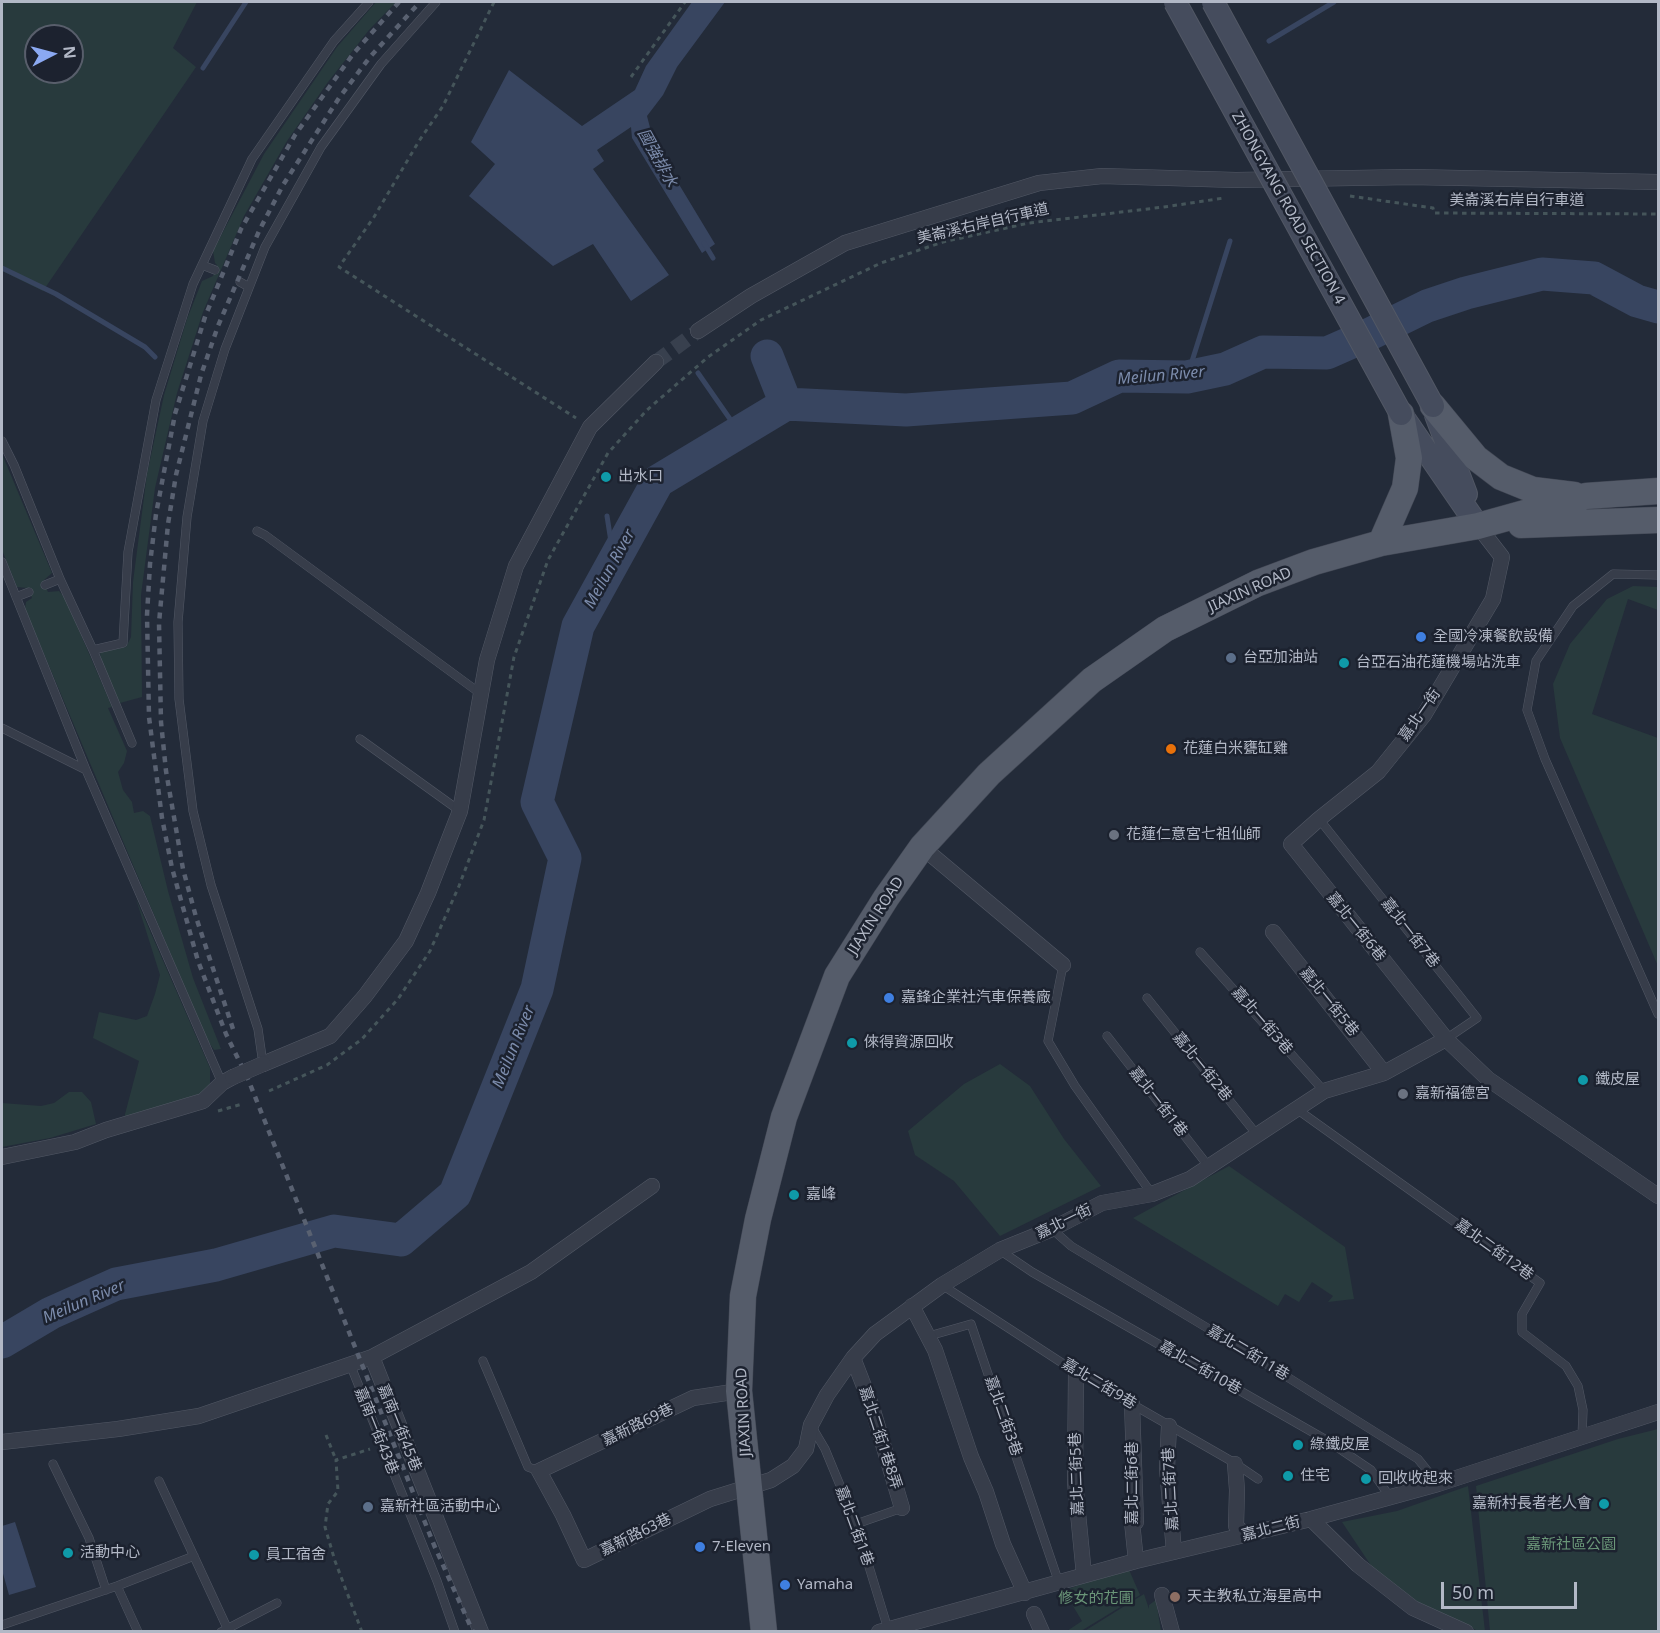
<!DOCTYPE html>
<meta charset="utf-8">
<style>
body{margin:0}
#map{position:relative;width:1660px;height:1633px;overflow:hidden;background:#232b39;font-family:"Noto Sans",sans-serif}
canvas{display:block}
.frame{position:absolute;inset:0;border:3px solid #b2b8c6;pointer-events:none}
.north{position:absolute;left:24px;top:24px;width:60px;height:60px;box-sizing:border-box;background:#1c222f;border:2px solid #585e6b;border-radius:50%;rotate:84deg;font-size:16px;font-weight:700;line-height:24px;text-align:center;color:#b2b8c6}
.north::after{content:'';display:block;margin:auto;width:21px;height:27px;background:#8ba9f2;clip-path:polygon(50% 0,100% 100%,50% 72%,0 100%)}
.scale{position:absolute;left:1441px;top:1582px;width:136px;height:27px;box-sizing:border-box;border:3px solid #b2b8c6;border-top:0;padding-left:8px;font-size:18px;line-height:21px;white-space:nowrap;color:#b2b8c6;-webkit-text-stroke:4px #1c222f;paint-order:stroke}
</style>
<div id="map">
<canvas width="1660" height="1633"></canvas>
<div class="frame"></div>
<div class="north">N</div>
<div class="scale">50 m</div>
</div>
<script>
const g = document.querySelector('canvas').getContext('2d');
g.lineJoin = 'round';
function fill(path, color) {
  g.fillStyle = color;
  g.fill(path, 'evenodd');
}
function toPath(rows) {
  const path = new Path2D();
  for (const r of rows) {
    path.moveTo(r[0], r[1]);
    for (let i = 2; i < r.length; i += 2) path.lineTo(r[i], r[i + 1]);
  }
  return path;
}
function trace(path, color, width, dash) {
  g.strokeStyle = color;
  g.lineWidth = width;
  g.lineCap = dash ? 'butt' : 'round';
  g.setLineDash(dash || []);
  g.stroke(path);
}
function label(font, color, halo, rows, align = 'center') {
  g.font = font + ' "Noto Sans","Noto Sans TC",sans-serif';
  g.lineWidth = 5;
  g.setLineDash([]);
  g.textBaseline = 'middle';
  g.strokeStyle = halo;
  g.fillStyle = color;
  for (const [text, x, y, turn = 0] of rows) {
    g.save();
    g.translate(x, y);
    g.rotate((+turn || 0) * Math.PI / 180);
    g.textAlign = isNaN(turn) ? turn : align;
    if (halo) g.strokeText(text, 0, 0);
    g.fillText(text, 0, 0);
    g.restore();
  }
}
fill(toPath([
 [2,2,197,2,173,48,196,67,43,291,2,271],
 [36,36,72,36,72,72,36,72],
 [376,2,396,2,369,30,328,82,287,141,244,216,203,312,177,393,155,488,141,595,142,697,120,703,101,661,100,652,126,647,131,637,133,582,147,474,164,395,187,319,202,281,213,276,217,265,215,263,213,251,264,154,337,47],
 [2,454,52,573,43,581,48,592,59,591,65,598,112,707,108,708,127,751,124,763,118,772,123,790,132,802,134,813,143,811,150,816,168,891,193,978,221,1049,214,1050,206,1038,25,609,26,602,32,598,28,588,17,587,2,550],
 [1633,586,1658,587,1658,610,1628,599,1592,714,1658,738,1658,966,1560,738,1553,684,1570,644,1607,599],
 [136,899,210,1068,210,1084,203,1093,124,1118,139,1061,93,1038,99,1012,136,1020,147,1016,155,994,160,975],
 [1000,1064,1030,1086,1064,1139,1101,1186,1000,1236,954,1181,915,1155,908,1131,964,1084],
 [69,1092,82,1092,91,1102,96,1124,50,1138,2,1147,2,1103,41,1106,54,1103],
 [1229,1166,1345,1247,1354,1299,1328,1302,1333,1296,1312,1282,1299,1302,1285,1294,1278,1306,1133,1218],
 [1658,1429,1658,1631,1490,1631,1476,1486,1618,1439],
 [1468,1486,1485,1631,1478,1631,1418,1602,1374,1570,1342,1522,1397,1511],
 [1127,1565,1140,1595,1081,1631,1067,1631,1082,1621,1064,1591],
 [1144,1594,1149,1609,1149,1605,1156,1600,1161,1631,1083,1632]
]), '#283a3d');
fill(toPath([
 [692,2,725,2,677,67,663,95,647,116,654,143,715,244,702,253,632,138,631,127,597,150,604,161,593,169,669,275,631,301,593,244,553,266,469,196,495,164,471,142,509,70,582,126,635,90,646,66],
 [15,1522,36,1587,9,1595,2,1570,2,1526]
]), '#384560');
trace(toPath([
 [1269,41,1334,2],
 [203,68,246,2],
 [704,243,713,258],
 [2,268,56,294,145,347,155,357],
 [698,373,739,432],
 [1187,377,1230,241],
 [607,516,614,561]
]), '#384560', 5);
trace(toPath([
 [767,356,786,404],
 [2,1342,51,1313,116,1284,216,1265,334,1231,401,1240,455,1194,537,989,565,858,537,802,578,626,658,481,786,404,906,410,1072,398,1119,376,1187,377,1225,369,1263,352,1327,353,1370,334,1427,306,1466,293,1542,274,1594,278,1637,301,1658,307]
]), '#384560', 33);
trace(toPath([
 [656,362,698,331]
]), '#38404e', 15, [15, 8]);
const lane = toPath([
 [202,265,215,270],
 [240,282,249,287],
 [2,441,14,465,60,579,93,650],
 [257,531,265,535,481,694],
 [2,562,86,770],
 [1658,575,1613,574,1573,606,1536,661,1527,710,1545,759,1658,1014],
 [45,585,60,579],
 [16,597,29,592],
 [2,728,86,770,222,1083],
 [360,739,460,811],
 [132,743,93,650,123,643,128,552,156,400,193,284,252,159,334,41,369,2],
 [1319,819,1477,1018,1446,1039],
 [1200,952,1324,1091],
 [1063,965,1048,1041,1075,1086,1152,1194],
 [1147,998,1258,1136],
 [1107,1036,1209,1167],
 [263,1064,258,1029,211,885,193,811,179,699,178,622,187,517,203,421,225,349,265,247,321,147,381,64,436,2],
 [1298,1110,1540,1283,1522,1314,1522,1332,1566,1366,1578,1386,1583,1410,1582,1437],
 [1052,1229,1071,1246,1249,1353,1418,1459,1438,1484],
 [1001,1251,1032,1272,1328,1441,1371,1470,1390,1497],
 [942,1285,1076,1372,1233,1462,1258,1479],
 [929,1336,971,1324,1059,1583],
 [483,1361,528,1467,539,1471],
 [350,1364,437,1581,455,1632],
 [812,1427,825,1449,856,1524,888,1629],
 [53,1464,89,1538,106,1590],
 [159,1481,229,1632],
 [856,1524,902,1508],
 [117,1586,138,1632],
 [2,1625,117,1586,194,1556],
 [221,1632,277,1603]
]);
const street = toPath([
 [698,331,751,296,845,243,1039,183,1102,176,1236,180,1411,177,1658,182],
 [1478,526,1502,557,1493,599,1424,715,1378,772,1319,819,1291,844,1446,1039,1488,1079,1658,1196],
 [922,847,1063,965],
 [1273,932,1384,1073],
 [263,1064,330,1036,365,996,406,941,428,893,460,811,487,660,516,566,590,427,656,362],
 [2,1157,75,1142,106,1130,203,1101,222,1083,233,1077],
 [912,1306,935,1350,971,1457,986,1492,1003,1544,1025,1593],
 [372,1357,481,1632],
 [853,1358,872,1407,902,1508],
 [1076,1372,1075,1482,1084,1575],
 [739,1391,693,1398,539,1471,563,1515,584,1560,710,1499,771,1480,793,1466,806,1449,811,1425,827,1395,853,1358,875,1334,942,1285,1000,1250,1052,1229,1102,1203,1152,1194,1190,1179,1324,1091,1384,1073,1446,1039],
 [1132,1404,1136,1522,1132,1522,1136,1561],
 [1169,1426,1167,1468,1174,1552],
 [2,1442,118,1429,199,1416,372,1357,531,1272,652,1186],
 [1235,1464,1237,1490,1236,1526,1245,1535],
 [1311,1519,1358,1565,1413,1608,1466,1632],
 [1162,1595,1172,1632],
 [1034,1614,1042,1632],
 [879,1632,1136,1561,1311,1519,1438,1484,1658,1412]
]);
const secondary = toPath([
 [1401,414,1478,526],
 [1436,415,1466,494]
]);
const primary = toPath([
 [1433,406,1476,458,1501,477,1533,490,1574,495],
 [1521,525,1658,520],
 [1381,543,1405,488,1409,458,1401,414],
 [764,1632,739,1391,743,1296,758,1219,784,1117,837,976,886,898,922,847,989,774,1092,680,1165,629,1258,583,1314,562,1381,543,1478,526,1586,496,1658,491]
]);
trace(lane, '#525865', 9);
trace(street, '#525865', 16);
trace(secondary, '#525865', 24);
trace(primary, '#404653', 27);
trace(toPath([
 [494,2,443,106,419,141,374,217,339,267,576,418],
 [631,77,685,2],
 [1350,196,1433,208,1434,213,1658,214],
 [269,1091,327,1065,362,1039,398,999,430,951,459,886,484,820,514,657,548,560,608,453,647,410,708,357,761,320,881,263,943,242,1029,223,1164,207,1224,198],
 [218,1111,242,1104],
 [326,1435,336,1460],
 [362,1632,335,1561,325,1527,328,1504,338,1491,336,1460,370,1449]
]), '#45555a', 3, [4.5, 4.5]);
trace(lane, '#373d4a', 8);
trace(street, '#373d4a', 15);
trace(secondary, '#454c5d', 22);
trace(primary, '#555c6a', 26);
trace(toPath([
 [399,2,353,54,295,135,241,229,205,317,175,414,156,514,150,564,147,615,149,717,162,818,172,868,198,961,226,1034,248,1079,434,1545,473,1632],
 [233,1029,196,917,183,869,166,771,161,722,159,623,168,524,176,475,201,375,218,326,259,231,283,185,339,98,370,57,420,2]
]), '#596171', 4.5, [6, 6]);
const streetBridge = toPath([
 [233,1077,263,1064]
]);
const secondaryBridge = toPath([
 [1175,2,1401,414],
 [1213,2,1433,406]
]);
trace(streetBridge, '#525865', 16, []);
trace(secondaryBridge, '#525865', 24, []);
trace(streetBridge, '#373d4a', 15);
trace(secondaryBridge, '#454c5d', 22);
for (const [x, y, r, color] of [
 [606,477,6,"#0f9aa8"],
 [1421,637,6,"#3f7fe0"],
 [1231,658,6,"#5c6f8a"],
 [1344,663,6,"#0f9aa8"],
 [1171,749,6,"#e8710a"],
 [1114,835,6,"#6b7280"],
 [889,998,6,"#3f7fe0"],
 [852,1043,6,"#0f9aa8"],
 [1583,1080,6,"#0f9aa8"],
 [1403,1094,6,"#6b7280"],
 [794,1195,6,"#0f9aa8"],
 [1298,1445,6,"#0f9aa8"],
 [1288,1476,6,"#0f9aa8"],
 [1366,1479,6,"#0f9aa8"],
 [1604,1504,6,"#0f9aa8"],
 [368,1507,6,"#5c6f8a"],
 [700,1547,6,"#3f7fe0"],
 [68,1553,6,"#0f9aa8"],
 [254,1555,6,"#0f9aa8"],
 [785,1585,6,"#3f7fe0"],
 [1175,1597,6,"#8d6e63"]
]) {
  const dot = new Path2D();
  dot.arc(x, y, r, 0, 2 * Math.PI);
  g.fillStyle = color;
  g.fill(dot);
  trace(dot, '#1c222f', 2);
}
label('15px', '#b2b8c6', '#1c222f', [
 ["美崙溪右岸自行車道",1517,201],
 ["ZHONGYANG ROAD SECTION 4",1288,208,61],
 ["美崙溪右岸自行車道",983,224,-13],
 ["JIAXIN ROAD",1250,590,-24],
 ["嘉北一街",1420,715,-55],
 ["JIAXIN ROAD",876,916,-57],
 ["嘉北一街6巷",1356,927,51],
 ["嘉北一街7巷",1410,933,52],
 ["嘉北一街5巷",1329,1002,51],
 ["嘉北一街3巷",1262,1021,49],
 ["嘉北一街2巷",1202,1067,51],
 ["嘉北一街1巷",1158,1102,52],
 ["嘉北一街",1064,1222,-26],
 ["嘉北二街12巷",1494,1250,36],
 ["嘉北二街11巷",1248,1353,31],
 ["嘉北二街10巷",1200,1368,30],
 ["嘉北二街9巷",1099,1384,31],
 ["JIAXIN ROAD",744,1412,-93],
 ["嘉北二街3巷",1003,1416,71],
 ["嘉新路69巷",638,1425,-26],
 ["嘉南一街45巷",399,1428,68],
 ["嘉南一街43巷",376,1431,68],
 ["嘉北二街1巷8弄",880,1438,72],
 ["嘉北二街5巷",1077,1474,-92],
 ["嘉北二街6巷",1133,1483,-90],
 ["嘉北二街7巷",1171,1489,-93],
 ["嘉北二街1巷",854,1526,70],
 ["嘉北二街",1271,1529,-14],
 ["嘉新路63巷",636,1535,-26]
]);
label('15px', '#b2b8c6', '#1c222f', [
 ["出水口",618,477],
 ["全國冷凍餐飲設備",1433,637],
 ["台亞加油站",1243,658],
 ["台亞石油花蓮機場站洗車",1356,663],
 ["花蓮白米甕缸雞",1183,749],
 ["花蓮仁意宮七祖仙師",1126,835],
 ["嘉鋒企業社汽車保養廠",901,998],
 ["倈得資源回收",864,1043],
 ["鐵皮屋",1595,1080],
 ["嘉新福德宮",1415,1094],
 ["嘉峰",806,1195],
 ["綠鐵皮屋",1310,1445],
 ["住宅",1300,1476],
 ["回收收起來",1378,1479],
 ["嘉新村長者老人會",1592,1504,"right"],
 ["嘉新社區活動中心",380,1507],
 ["7-Eleven",712,1547],
 ["活動中心",80,1553],
 ["員工宿舍",266,1555],
 ["Yamaha",797,1585],
 ["天主教私立海星高中",1187,1597]
], 'left');
label('15px', '#6a9678', '#1c222f', [
 ["嘉新社區公園",1571,1545],
 ["修女的花圃",1096,1599]
]);
label('italic 16px', '#7c8cac', '#1c222f', [
 ["國強排水",657,158,61],
 ["Meilun River",1161,376,-5],
 ["Meilun River",610,569,-61],
 ["Meilun River",514,1047,-68],
 ["Meilun River",84,1302,-23]
]);
</script>
